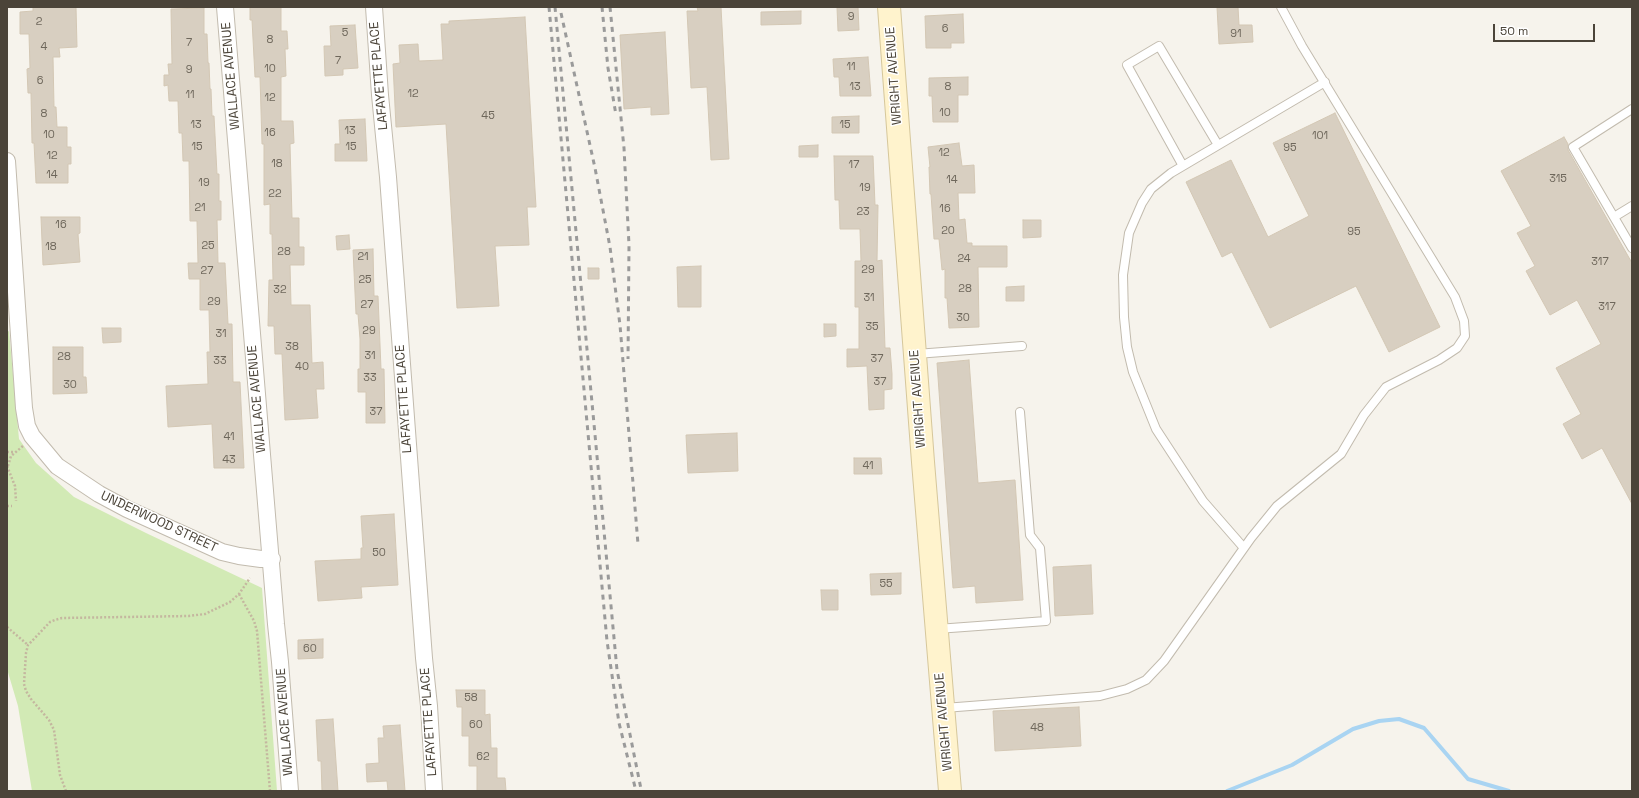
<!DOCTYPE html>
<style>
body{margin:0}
#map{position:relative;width:1639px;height:798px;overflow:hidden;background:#f6f3ec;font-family:"Space Grotesk",sans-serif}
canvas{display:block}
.frame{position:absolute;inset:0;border:8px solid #4b4439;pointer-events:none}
.scale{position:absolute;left:1493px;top:24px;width:102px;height:18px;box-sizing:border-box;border:2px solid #4b4439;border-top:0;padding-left:5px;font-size:12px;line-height:14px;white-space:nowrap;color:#4b4439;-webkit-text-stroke:3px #fff;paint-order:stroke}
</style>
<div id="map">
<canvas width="1639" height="798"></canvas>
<div class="frame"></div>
<div class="scale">50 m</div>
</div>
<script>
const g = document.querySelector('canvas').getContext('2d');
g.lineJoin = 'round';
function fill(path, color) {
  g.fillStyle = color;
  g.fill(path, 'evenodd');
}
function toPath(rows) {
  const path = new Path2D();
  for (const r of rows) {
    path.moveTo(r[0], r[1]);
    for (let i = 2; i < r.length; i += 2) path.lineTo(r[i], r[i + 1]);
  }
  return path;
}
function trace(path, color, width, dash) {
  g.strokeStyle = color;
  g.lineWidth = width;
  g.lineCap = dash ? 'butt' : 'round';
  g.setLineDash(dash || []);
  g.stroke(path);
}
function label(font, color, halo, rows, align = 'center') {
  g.font = font + ' "Space Grotesk",sans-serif';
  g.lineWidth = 3;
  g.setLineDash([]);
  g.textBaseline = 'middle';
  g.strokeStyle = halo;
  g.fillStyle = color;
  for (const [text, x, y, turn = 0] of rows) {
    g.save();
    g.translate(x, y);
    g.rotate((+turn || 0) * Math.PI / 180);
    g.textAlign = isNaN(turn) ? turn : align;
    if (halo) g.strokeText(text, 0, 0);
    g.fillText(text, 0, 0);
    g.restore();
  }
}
fill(toPath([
 [9,331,19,439,36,463,74,497,146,533,262,588,277,791,32,791,18,706,7,669,7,332]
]), '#d2eab5');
trace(toPath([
 [1227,791,1292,765,1353,729,1379,721,1399,719,1424,728,1468,779,1509,791]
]), '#a9d4f2', 4);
const building = toPath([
 [33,7,76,7,77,47,59,48,60,57,53,57,54,107,56,107,57,127,67,127,67,147,71,147,71,164,68,164,68,183,36,183,34,143,32,143,31,93,28,93,27,69,30,68,29,34,20,34,20,12,33,11,33,7],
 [250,7,281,7,281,31,287,31,288,49,285,49,286,76,281,77,281,121,293,121,294,143,290,144,292,218,299,218,299,247,304,247,304,265,290,265,291,305,310,305,312,363,323,362,324,389,316,389,318,418,285,420,282,354,275,354,274,326,268,326,269,280,273,280,272,234,270,234,270,204,264,205,264,144,262,144,260,77,255,77,252,20,250,20,250,7],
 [697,7,721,7,729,159,711,160,707,87,691,88,687,11,698,11,697,7],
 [837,7,858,7,859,30,838,31,837,7],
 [1217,7,1238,7,1239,25,1252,25,1253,42,1219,44,1217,7],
 [204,8,204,34,207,34,208,63,209,63,210,89,211,89,212,116,214,116,217,174,219,174,219,201,221,201,221,220,217,220,218,263,225,263,228,324,232,324,233,382,240,382,244,468,214,468,212,424,168,427,166,386,208,384,207,352,210,352,209,310,200,310,200,279,189,279,188,263,198,263,197,221,190,221,189,161,183,161,182,133,179,133,178,101,169,101,168,85,164,86,164,75,169,75,168,64,172,64,171,9,204,8],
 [801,11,801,24,761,25,761,12,801,11],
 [963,14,964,43,951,43,951,48,926,48,925,16,963,14],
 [525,17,536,207,527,207,529,245,495,246,499,306,457,308,446,124,396,127,393,64,400,63,399,45,418,44,419,61,443,60,441,24,449,24,449,21,525,17],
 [355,25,358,68,343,69,343,75,325,76,324,46,331,46,330,26,355,25],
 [665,32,669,114,651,115,651,107,624,109,620,35,665,32],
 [868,57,871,96,840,96,839,77,834,77,833,59,868,57],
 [968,77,968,95,958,95,958,122,933,122,932,96,929,96,929,78,968,77],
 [1335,113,1440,327,1389,352,1356,286,1270,328,1232,252,1222,257,1186,182,1231,160,1268,237,1309,216,1273,143,1335,113],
 [859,116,859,133,832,133,832,117,859,116],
 [365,119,367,161,335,161,335,144,340,144,339,120,365,119],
 [1564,137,1568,144,1568,150,1632,263,1632,504,1602,448,1582,459,1563,424,1581,414,1556,368,1601,344,1577,300,1550,315,1526,271,1535,266,1517,233,1531,226,1501,171,1564,137],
 [959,143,962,166,974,165,975,193,958,193,959,220,965,219,967,243,972,243,972,246,1007,246,1007,267,978,267,979,327,949,328,947,298,945,298,945,269,942,270,939,239,934,239,931,194,930,194,929,167,930,167,928,147,959,143],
 [818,145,818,157,799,157,799,146,818,145],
 [834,156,873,156,875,205,878,205,877,261,882,260,885,348,890,348,892,374,892,389,884,390,884,409,869,410,867,366,847,367,847,349,859,349,859,307,855,307,855,261,861,261,860,229,840,229,839,200,835,200,834,156],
 [41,217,80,217,80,233,78,234,80,262,43,265,41,217],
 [1023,220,1041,220,1041,237,1023,238,1023,220],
 [349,235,350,249,337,250,336,236,349,235],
 [373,249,374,296,378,296,381,369,384,369,385,423,366,423,366,392,358,392,358,369,360,369,360,339,358,314,356,314,353,250,373,249],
 [701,266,701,307,678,307,677,267,701,266],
 [588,268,599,268,599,279,588,279,588,268],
 [1024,286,1024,301,1006,301,1006,287,1024,286],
 [824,324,836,324,836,336,824,337,824,324],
 [102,328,121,328,121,342,103,343,102,328],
 [53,347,83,347,83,377,86,377,87,393,53,394,53,347],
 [969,360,978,483,1015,480,1023,600,976,603,975,586,953,588,937,363,969,360],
 [737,433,738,471,688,473,686,435,737,433],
 [854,458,881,458,882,474,854,474,854,458],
 [394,514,398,585,361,587,362,598,318,601,315,561,361,559,361,548,363,548,361,516,394,514],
 [1091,565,1093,614,1055,616,1053,567,1091,565],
 [901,573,901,594,871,595,870,574,901,573],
 [821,590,838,590,838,610,822,610,821,590],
 [323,639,323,658,298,659,298,640,323,639],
 [456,690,485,690,485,715,490,714,491,748,497,748,497,778,505,778,506,791,477,791,477,766,469,766,469,736,462,736,462,707,457,707,456,690],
 [1079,707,1081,746,995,751,993,711,1079,707],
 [333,719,338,791,322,791,321,761,318,761,316,720,333,719],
 [400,725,405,791,388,791,387,781,367,782,366,764,379,763,378,738,384,738,383,726,400,725]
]);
fill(building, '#d8cfc1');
trace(building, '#d3c7b4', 1);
const lane = toPath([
 [1632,109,1573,147,1632,248],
 [1183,166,1127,65,1159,46,1218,145],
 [1614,217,1632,206],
 [916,354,1022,346],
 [1244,548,1203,501,1156,429,1133,372,1127,347,1124,317,1123,275,1129,233,1142,203,1151,189,1171,173,1325,82],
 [937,629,1046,621,1040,548,1030,535,1020,412],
 [944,708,1100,696,1127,689,1146,680,1164,661,1251,538,1277,506,1341,454,1364,415,1386,387,1439,360,1457,348,1465,336,1464,321,1455,297,1302,46,1281,7]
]);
const street = toPath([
 [225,7,276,624,280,662,290,791],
 [374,7,380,95,388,177,424,658,429,706,434,791],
 [7,161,24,408,27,426,32,436,57,466,99,494,127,509,222,552,239,556,261,559,272,559]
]);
const secondary = toPath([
 [889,7,923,462,950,791]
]);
trace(lane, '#c2bbae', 10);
trace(street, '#c2bbae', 18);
trace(secondary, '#d6c79b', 24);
trace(toPath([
 [7,452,13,452],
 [7,466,15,486,16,501],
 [8,466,11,456,23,446],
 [7,506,12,506],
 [239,594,254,621,257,631,270,791],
 [7,627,28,645],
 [66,791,60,775,54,730,49,720,31,699,26,691,24,684,26,653,28,645,33,640,50,622,55,620,62,618,189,616,205,614,230,602,239,594,250,578]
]), '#c4b79f', 2.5, [2, 2]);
trace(lane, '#fff', 8);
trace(street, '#fff', 16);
trace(secondary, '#fff3cd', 22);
trace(toPath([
 [549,7,607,641,619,723,636,791],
 [555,7,617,670,641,789],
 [602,7,608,68,616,115],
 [610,7,624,148,629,245,628,359],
 [561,13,595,168,610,247,620,325,638,544]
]), '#9a9a9a', 3, [5, 5]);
label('11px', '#6e675b', null, [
 ["9",851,17],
 ["2",39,22],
 ["6",945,29],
 ["5",345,33],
 ["91",1236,34],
 ["8",270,40],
 ["7",189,43],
 ["4",44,47],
 ["7",338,61],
 ["11",851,67],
 ["10",270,69],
 ["9",189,70],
 ["6",40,81],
 ["13",855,87],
 ["8",948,87],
 ["12",413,94],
 ["11",190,95],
 ["12",270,98],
 ["10",945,113],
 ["8",44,114],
 ["45",488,116],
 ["13",196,125],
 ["15",845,125],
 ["13",350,131],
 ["16",270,133],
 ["10",49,135],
 ["101",1320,136],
 ["15",197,147],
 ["15",351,147],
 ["95",1290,148],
 ["12",944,153],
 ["12",52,156],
 ["18",277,164],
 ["17",854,165],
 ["14",52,175],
 ["315",1558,179],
 ["14",952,180],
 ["19",204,183],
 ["19",865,188],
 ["22",275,194],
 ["21",200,208],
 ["16",945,209],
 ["23",863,212],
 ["16",61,225],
 ["20",948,231],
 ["95",1354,232],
 ["25",208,246],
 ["18",51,247],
 ["28",284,252],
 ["21",363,257],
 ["24",964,259],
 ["317",1600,262],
 ["29",868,270],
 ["27",207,271],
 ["25",365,280],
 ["28",965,289],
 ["32",280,290],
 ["31",869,298],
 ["29",214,302],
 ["27",367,305],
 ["317",1607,307],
 ["30",963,318],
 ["35",872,327],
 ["29",369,331],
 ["31",221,334],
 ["38",292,347],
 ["31",370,356],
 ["28",64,357],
 ["37",877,359],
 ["33",220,361],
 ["40",302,367],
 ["33",370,378],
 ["37",880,382],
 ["30",70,385],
 ["37",376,412],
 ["41",229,437],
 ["43",229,460],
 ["41",868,466],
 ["50",379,553],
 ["55",886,584],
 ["60",310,649],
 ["58",471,698],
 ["60",476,725],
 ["48",1037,728],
 ["62",483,757]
]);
label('13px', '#4b4439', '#fff', [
 ["WALLACE AVENUE",231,76,-95],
 ["LAFAYETTE PLACE",379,76,-95],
 ["WRIGHT AVENUE",894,76,-94],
 ["WALLACE AVENUE",257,399,-95],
 ["LAFAYETTE PLACE",404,399,-94],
 ["WRIGHT AVENUE",918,399,-94],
 ["UNDERWOOD STREET",159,522,25],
 ["WALLACE AVENUE",285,722,-94],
 ["LAFAYETTE PLACE",429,722,-94],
 ["WRIGHT AVENUE",944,722,-95]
]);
</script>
